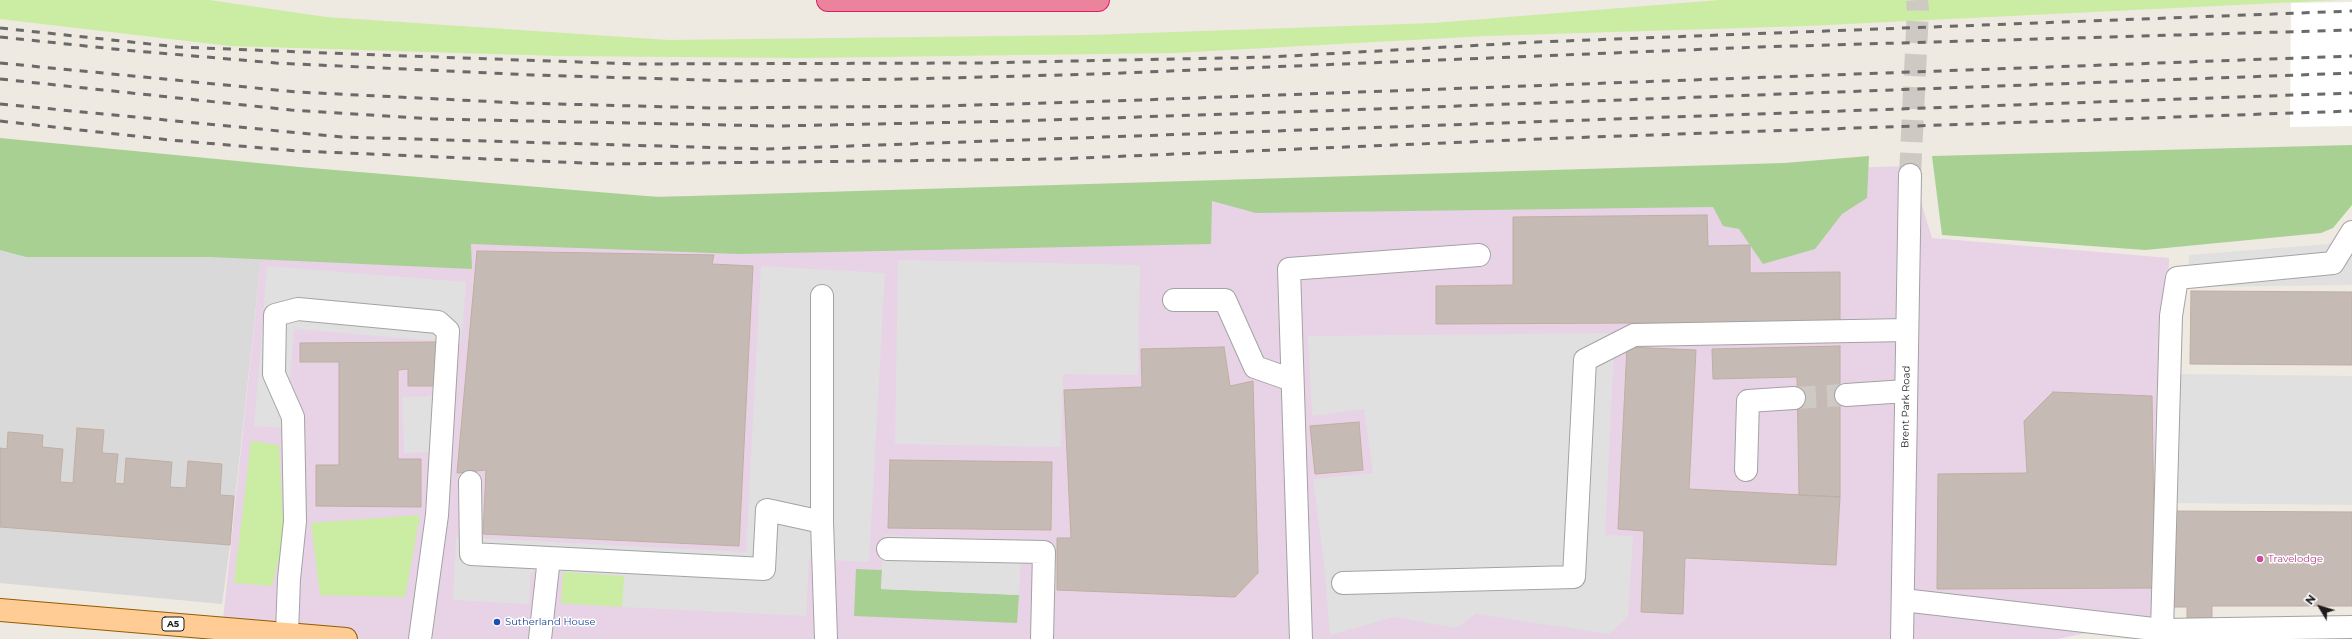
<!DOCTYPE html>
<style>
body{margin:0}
#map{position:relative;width:2352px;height:639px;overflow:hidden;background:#eee9e1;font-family:Montserrat,sans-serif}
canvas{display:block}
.north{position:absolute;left:2300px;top:587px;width:40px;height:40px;-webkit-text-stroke:3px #fff;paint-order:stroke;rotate:308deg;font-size:11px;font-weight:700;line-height:16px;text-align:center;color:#1c1c1c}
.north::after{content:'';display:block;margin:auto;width:14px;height:18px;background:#1c1c1c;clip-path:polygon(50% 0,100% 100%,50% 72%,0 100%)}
</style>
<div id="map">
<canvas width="2352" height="639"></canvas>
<div class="north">N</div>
</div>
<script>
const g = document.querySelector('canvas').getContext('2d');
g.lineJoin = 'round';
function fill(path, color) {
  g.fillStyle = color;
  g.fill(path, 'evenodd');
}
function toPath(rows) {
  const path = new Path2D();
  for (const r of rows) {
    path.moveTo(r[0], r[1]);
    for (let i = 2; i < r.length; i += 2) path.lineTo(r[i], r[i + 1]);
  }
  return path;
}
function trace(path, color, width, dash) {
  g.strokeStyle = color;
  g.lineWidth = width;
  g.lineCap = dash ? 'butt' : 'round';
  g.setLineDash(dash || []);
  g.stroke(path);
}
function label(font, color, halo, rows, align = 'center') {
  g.font = font + ' Montserrat,sans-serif';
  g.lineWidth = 3;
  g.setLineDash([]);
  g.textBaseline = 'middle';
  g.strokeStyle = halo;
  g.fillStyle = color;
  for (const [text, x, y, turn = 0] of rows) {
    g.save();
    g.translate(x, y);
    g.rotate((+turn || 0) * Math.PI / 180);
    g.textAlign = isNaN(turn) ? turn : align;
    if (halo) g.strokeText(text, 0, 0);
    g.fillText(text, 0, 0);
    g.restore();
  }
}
fill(toPath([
 [0,159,269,187,230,545,222,604,0,583]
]), '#dad9d9');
fill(toPath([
 [1910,166,1932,238,2169,258,2161,618,2057,639,221,639,269,185,594,197,1034,193]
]), '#e8d2e5');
fill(toPath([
 [0,0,209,0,326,17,669,40,1088,35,1434,23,1720,0,2339,0,1806,26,1485,36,1174,53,800,58,560,56,230,46,0,19],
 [251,441,279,445,284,537,272,586,234,583],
 [420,515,405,597,320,595,311,523],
 [563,572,625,576,622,607,561,603]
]), '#caeca3');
fill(toPath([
 [0,138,299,167,658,197,1784,163,1869,156,1867,198,1842,214,1815,249,1763,264,1739,229,1723,226,1713,207,1256,213,1212,201,1211,244,739,254,471,244,472,269,210,257,26,257,0,250],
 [2352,145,2352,205,2333,228,2321,233,2145,250,1942,235,1932,156],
 [856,569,882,570,881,589,1019,595,1017,623,854,616]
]), '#a8d093');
fill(toPath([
 [2352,220,2352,285,2188,287,2189,255,2329,244],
 [898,260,1140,265,1138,375,1063,374,1061,447,895,444],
 [267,266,466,282,461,343,294,329,286,428,254,426],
 [761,266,885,273,869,562,809,559,806,616,622,607,624,576,563,572,531,572,529,604,453,600,456,537,746,552],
 [1615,333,1605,535,1633,536,1628,617,1609,634,1476,614,1456,628,1394,617,1330,635,1324,563,1313,479,1373,473,1364,409,1312,416,1308,336],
 [2179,374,2352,376,2352,505,2177,503],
 [434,396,436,452,404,453,402,397],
 [884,535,1022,541,1019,595,881,589]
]), '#e0e0e0');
fill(toPath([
 [2352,2,2352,126,2290,127,2291,3]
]), '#fff');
const building = toPath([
 [1707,215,1708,246,1750,245,1750,273,1840,272,1840,322,1436,324,1436,286,1513,285,1513,217,1707,215],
 [477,251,714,255,712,264,753,266,739,546,483,534,486,470,457,473,477,251],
 [2191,291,2352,292,2352,365,2190,364,2191,291],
 [439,342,439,386,408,386,408,369,398,370,398,459,421,459,421,507,316,506,316,465,339,465,339,362,300,362,300,343,439,342],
 [1840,346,1840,497,1799,495,1797,377,1713,379,1712,349,1840,346],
 [1224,347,1230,386,1253,381,1258,573,1235,597,1057,590,1057,538,1071,538,1064,390,1142,387,1141,349,1224,347],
 [1627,347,1696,350,1689,489,1840,497,1836,565,1685,558,1683,614,1641,612,1644,531,1618,529,1627,347],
 [2053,392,2152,396,2155,588,1937,589,1938,474,2027,473,2024,421,2053,392],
 [1359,422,1363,470,1315,474,1310,426,1359,422],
 [77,428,104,430,102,453,118,454,115,483,124,484,126,458,172,462,170,487,186,488,188,461,222,464,220,495,234,496,230,545,0,527,0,448,7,449,8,432,43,435,42,447,63,449,60,482,73,483,77,428],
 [890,460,1052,462,1051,530,888,528,890,460],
 [2168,511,2352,512,2352,606,2212,606,2212,618,2187,618,2187,607,2167,607,2168,511]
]);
fill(building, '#c6bbb4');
trace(building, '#c0aea2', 1);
trace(toPath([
 [1910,175,1918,10,1917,0],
 [1794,398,1846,395]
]), '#cecac3', 22, [22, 11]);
const minor = toPath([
 [1174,300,1225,300,1255,367,1292,380],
 [1846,395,1906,391],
 [1746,470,1748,401,1794,398],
 [470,482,471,554,764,569,767,510,822,522,822,296],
 [822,522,826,639],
 [888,549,1044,552,1042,639],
 [1343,583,1574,577,1585,360,1634,335,1907,330],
 [1903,600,2162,630,2171,316,2177,278,2333,263,2352,232],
 [287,633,289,579,295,521,293,417,274,374,275,315,298,309,438,322,448,331,437,515,420,639],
 [540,639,549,558],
 [1301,639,1289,269,1479,255],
 [1902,639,1910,175],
 [2163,639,2162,630,2352,627]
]);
const major = toPath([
 [0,610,346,639]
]);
const highway = toPath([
 [828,0,1098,0]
]);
trace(minor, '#a3a3a3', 24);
trace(major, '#945c00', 24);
trace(highway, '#df1a67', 24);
trace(minor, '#fff', 22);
trace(major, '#ffcc95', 22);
trace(highway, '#ea839b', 22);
trace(toPath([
 [0,28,178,47,378,55,636,64,977,63,1271,57,1537,42,2352,11],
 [0,37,124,50,276,63,532,75,738,81,909,79,1097,74,1759,47,2352,30],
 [0,63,297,92,520,103,713,108,943,106,1113,101,2352,56],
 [0,79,291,110,433,119,776,126,1019,121,1376,109,2352,73],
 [0,104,342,137,765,149,2352,93],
 [0,121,170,140,298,151,608,164,1056,159,1564,138,2352,111]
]), '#6a6a6a', 3, [8, 8]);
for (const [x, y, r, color] of [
 [2260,559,4,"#d1479c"],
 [497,622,4,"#1a4fb4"]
]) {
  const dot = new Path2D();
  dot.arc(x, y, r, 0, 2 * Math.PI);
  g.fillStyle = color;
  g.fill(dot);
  trace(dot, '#fff', 1.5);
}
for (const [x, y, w] of [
 [173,624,22]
]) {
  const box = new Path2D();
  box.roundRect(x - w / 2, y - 7, w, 14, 3);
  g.fillStyle = '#fff';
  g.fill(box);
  trace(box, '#1c1c1c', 1);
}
label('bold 9px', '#1c1c1c', null, [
 ["A5",173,624]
]);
label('10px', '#1c1c1c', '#fff', [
 ["Brent Park Road",1906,407,-89]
]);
label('10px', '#b23c85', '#fff', [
 ["Travelodge",2268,559]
], 'left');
label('10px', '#164399', '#fff', [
 ["Sutherland House",505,622]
], 'left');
</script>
